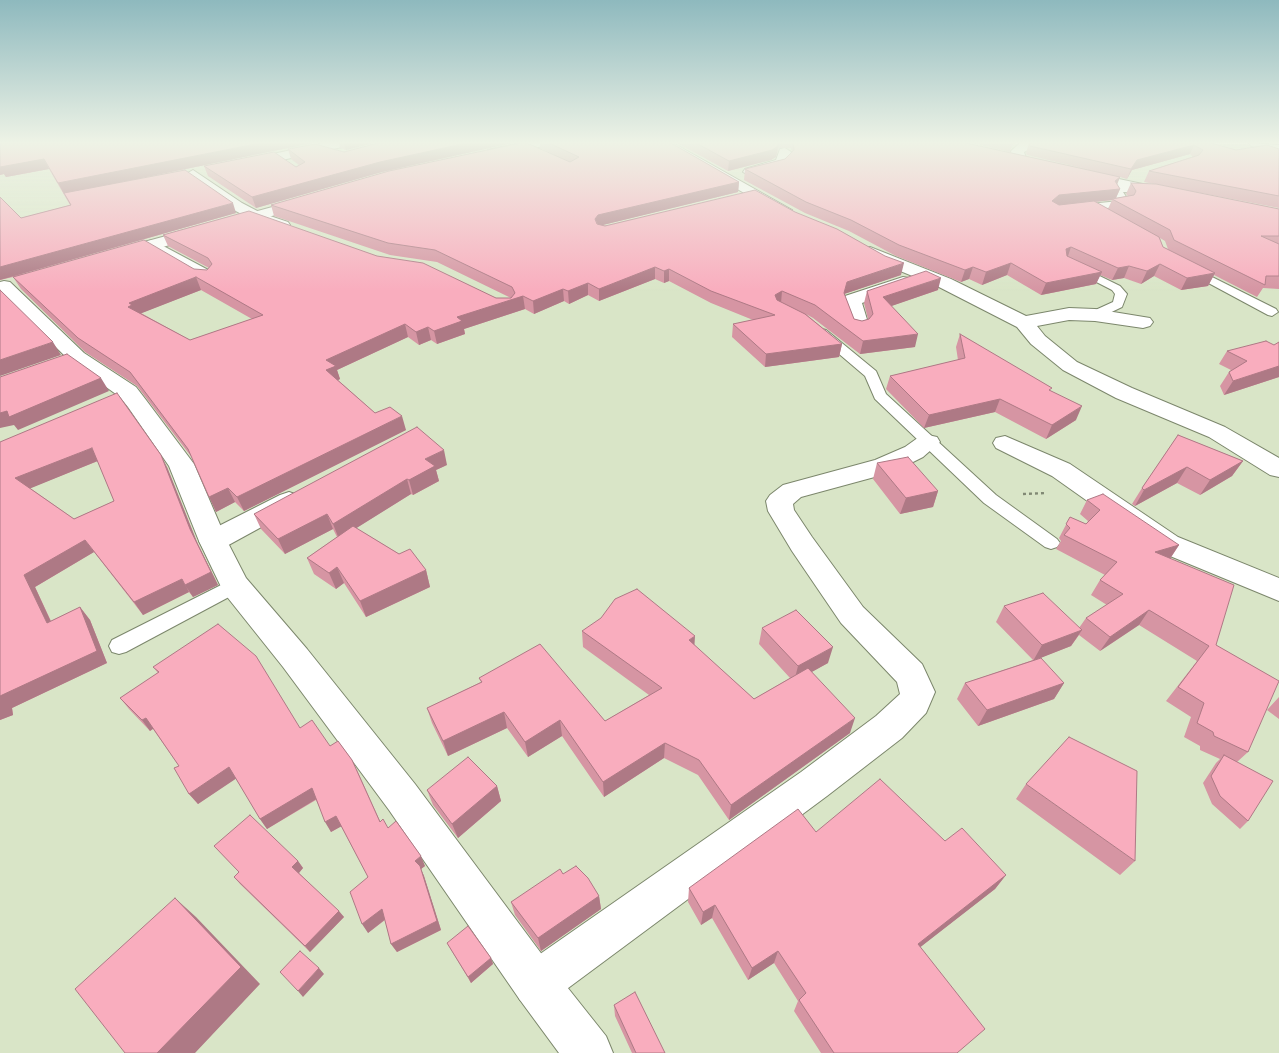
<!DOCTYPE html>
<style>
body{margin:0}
canvas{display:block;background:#d9e5c7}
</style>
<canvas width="1279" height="1053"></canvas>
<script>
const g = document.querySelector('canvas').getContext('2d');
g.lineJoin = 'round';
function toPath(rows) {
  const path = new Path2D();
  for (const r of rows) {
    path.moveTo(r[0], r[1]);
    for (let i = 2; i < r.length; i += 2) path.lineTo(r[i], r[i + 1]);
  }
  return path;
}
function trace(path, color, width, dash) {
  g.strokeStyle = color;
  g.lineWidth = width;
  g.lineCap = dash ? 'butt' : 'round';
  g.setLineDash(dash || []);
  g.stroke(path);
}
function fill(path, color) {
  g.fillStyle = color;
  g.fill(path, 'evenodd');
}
const lane = toPath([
 [1118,187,1150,187,1155,190,1150,193,1123,192,1130,203,1125,206,1080,211,1075,208,1080,205,1119,201,1112,192,1118,187],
 [1077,265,1120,286,1127,294,1122,307,1099,318,1091,318,1089,315,1091,312,1113,302,1115,294,1112,290,1073,270,1073,266,1077,265],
 [1192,267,1276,309,1278,312,1272,316,1268,315,1188,272,1188,268,1192,267],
 [822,329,826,330,876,371,886,394,996,495,1057,539,1060,543,1057,547,1051,549,1045,547,984,503,875,399,865,376,818,336,816,333,818,330,822,329],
 [235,578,242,580,244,585,242,590,126,652,119,654,112,652,109,646,112,640,235,578]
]);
const street = toPath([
 [324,143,348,143,342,147,245,168,238,164,245,160,324,143],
 [657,143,673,143,792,210,789,213,779,213,657,143],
 [1020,143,1042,143,1024,152,1027,161,1020,165,1013,161,1011,151,1020,143],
 [785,148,791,152,787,165,750,176,743,172,745,169,776,160,780,149,785,148],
 [193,170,242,203,261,213,288,222,290,225,288,228,276,228,251,219,232,209,188,177,186,174,193,170],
 [1081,171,1166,189,1173,193,1166,197,1076,178,1074,175,1076,172,1081,171],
 [152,240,212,272,215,276,212,280,206,281,200,280,146,248,144,245,146,242,152,240],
 [870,247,951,279,1026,316,1069,308,1095,309,1150,318,1153,322,1150,326,1143,328,1095,321,1069,320,1037,326,1045,336,1077,362,1132,388,1225,427,1279,458,1279,477,1270,475,1209,437,1116,398,1063,370,1031,344,1017,327,939,287,864,256,862,252,864,248,870,247],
 [903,277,909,278,912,282,909,286,862,303,869,326,866,330,859,332,852,330,843,300,845,296,903,277],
 [928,435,937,437,940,442,923,457,893,472,801,497,793,504,794,510,812,537,863,607,922,664,935,692,926,713,902,738,827,796,552,1000,536,1007,520,1000,513,984,520,968,801,772,876,716,900,694,897,682,841,623,792,551,768,511,766,501,770,495,783,485,875,460,905,447,919,437,928,435],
 [1005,436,1070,464,1178,537,1279,578,1279,601,1158,551,1052,476,996,448,993,443,996,438,1005,436],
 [289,492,298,495,302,501,298,507,223,548,213,551,203,548,199,541,203,534,280,495,289,492]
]);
const secondary = toPath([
 [521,143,545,143,543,146,493,157,487,153,488,150,521,143],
 [309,197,316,201,314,204,117,260,111,259,109,255,111,251,309,197],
 [4,281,10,282,84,353,136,387,146,400,194,464,227,541,246,578,307,649,415,784,552,968,606,1036,613,1053,559,1053,520,1000,389,810,283,667,224,593,199,541,169,466,128,407,120,397,70,361,0,292,0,282,4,281]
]);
const primary = toPath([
 [1249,143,1279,145,1279,153,1251,146,1249,143]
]);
trace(lane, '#7c876c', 2);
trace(street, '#7c876c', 2);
trace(secondary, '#7c876c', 2);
trace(primary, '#7c876c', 2);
trace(toPath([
 [1023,494,1047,493]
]), '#818974', 2.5, [3, 3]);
fill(lane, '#fff');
fill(street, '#fff');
fill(secondary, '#fff');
fill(primary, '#fff');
fill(toPath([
 [0,143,312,143,113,184,236,213,22,274,207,270,209,268,168,246,163,235,496,298,511,298,437,262,390,255,274,216,271,205,554,155,540,148,540,143,671,143,739,182,738,192,602,225,901,275,844,294,854,319,862,321,868,319,864,303,867,291,938,290,891,306,915,347,860,354,813,318,806,314,842,344,839,357,765,367,732,337,733,324,753,320,711,303,669,281,664,283,655,279,599,301,588,295,569,304,564,301,534,314,525,309,464,329,465,334,437,344,431,340,419,345,408,337,337,370,340,379,338,380,375,413,406,430,244,511,235,502,216,512,193,459,137,386,85,352,21,289,13,277,0,280,0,197,21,218,70,205,49,169,6,177,4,174,0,175],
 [201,290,252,319,190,340,141,313],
 [339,143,373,143,346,150,340,148],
 [378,143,512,143,382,172,256,208,208,176,204,166,296,167,299,165,291,159,288,149,344,152],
 [677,143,966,143,1090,170,1027,155,1026,153,1029,143,1211,143,1236,150,1279,149,1279,208,1144,182,1149,171,1193,157,1190,154,1132,170,1127,179,1120,177,1117,184,1120,189,1116,198,1128,196,1126,194,1131,183,1279,209,1279,289,1263,288,1257,297,1214,275,1208,286,1181,290,1154,276,1141,284,1124,278,1112,280,1100,275,1096,284,1041,295,1007,275,982,285,969,279,961,282,896,256,849,231,805,213,744,180,745,169,785,159,792,152,791,148,779,148,776,157,771,160,728,171],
 [1112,200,1108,209,1095,202],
 [1160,238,1165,241,1168,249,1163,247],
 [972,143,1016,143,1012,146,1010,152],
 [960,334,1051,391,1076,420,1046,439,995,412,924,428,886,389,890,376,958,360,956,347],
 [1279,342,1279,377,1224,395,1220,386,1229,372,1231,370,1219,364,1227,351,1274,345],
 [1178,435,1243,461,1232,476,1200,495,1177,483,1135,506,1132,504,1142,488],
 [0,442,167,467,197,542,218,585,193,597,189,592,143,615,94,552,35,587,51,621,80,607,90,620,107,663,12,708,13,715,0,720],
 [98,461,114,501,74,519,30,488],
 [877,463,938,491,933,507,900,514,873,479],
 [447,465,436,470,439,481,413,495,411,494,356,528,426,570,430,587,366,617,344,583,336,589,314,574,307,558,337,537,333,529,285,554,261,529,254,514],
 [1087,500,1179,545,1170,559,1216,645,1248,752,1237,762,1248,821,1240,829,1212,804,1203,783,1216,763,1220,759,1200,750,1200,746,1184,737,1191,717,1166,701,1197,661,1139,625,1100,651,1079,635,1071,646,1037,659,1064,683,1054,699,978,726,957,699,965,683,1033,660,996,622,1004,606,1079,628,1086,618,1107,605,1091,595,1100,580,1105,575,1056,549,1061,541,1059,538,1070,517,1086,524,1088,521,1080,514],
 [762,628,828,663,811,672,850,733,729,820,698,775,664,758,604,797,562,736,528,757,507,728,448,756,432,723,427,708,481,682,479,678,605,721,649,695,583,647,582,631,694,645,754,699,790,678,759,644],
 [153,667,300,728,330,746,357,770,380,821,388,828,425,866,421,869,424,876,441,930,397,952,391,944,385,920,368,933,368,877,341,826,331,832,316,800,267,829,260,819,236,778,198,804,189,794,179,766,153,729,150,731,129,709,120,698,158,673],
 [1279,697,1279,719,1267,710],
 [1026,784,1135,861,1120,875,1016,799],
 [497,786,501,801,458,838,433,805,427,790],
 [816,832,945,841,1006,875,995,889,920,947,957,1053,821,1053,794,1011,798,1001,774,963,748,980,712,918,701,925,688,902,689,888],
 [214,846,298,861,303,868,299,873,344,917,310,952,240,884,234,877,239,872],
 [563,874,599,896,601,909,541,951,515,915,511,902],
 [447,943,491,958,493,964,471,983],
 [614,1005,665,1053,632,1053,615,1016]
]), '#d695a3');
fill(toPath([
 [261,143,312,143,64,194,58,183],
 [344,143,373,143,346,150],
 [467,143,512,143,382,172,256,208,252,197,380,162],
 [779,143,776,157,771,160,728,171,729,161],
 [1194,145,1190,154,1132,170,1127,179,1131,169,1137,160],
 [44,159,49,169,6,177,4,174,0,175,0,164],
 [1120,177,1116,187,1120,189,1115,200,1112,199,1112,200,1055,206,1052,201,1059,195,1115,181],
 [739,182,738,192,599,226,595,219,598,215],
 [233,203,236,213,0,280,0,267],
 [1071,247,1067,259,1066,249],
 [904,263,901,275,844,294,844,293,847,282],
 [1011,263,1007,275,982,285,986,272],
 [1160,264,1154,276,1141,284,1147,271],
 [1129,266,1124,278,1112,280,1118,268],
 [655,267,655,279,599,301,599,289],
 [973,267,969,279,961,282,965,270],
 [669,269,669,281,664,283,664,271],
 [1102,272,1096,284,1041,295,1046,283],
 [1215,273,1208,286,1181,290,1187,278],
 [196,277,201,290,137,315,128,307,129,303],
 [941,278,938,290,880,310,883,297],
 [588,283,588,295,569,304,568,291],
 [563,289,564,301,534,314,533,301],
 [782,291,781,303,773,308,775,295],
 [523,296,525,309,464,329,465,334,437,344,434,331,457,317],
 [405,324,408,337,337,370,340,379,331,384,326,370,326,360],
 [428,327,431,340,419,345,416,332],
 [918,334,915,347,860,354,863,341],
 [53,342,61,355,0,376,0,360],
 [842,344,839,357,765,367,766,354],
 [1279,366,1279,377,1224,395,1233,381],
 [101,378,109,391,18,430,14,425,0,428,0,413],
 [1000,399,995,412,924,428,929,415],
 [1082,406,1076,420,1046,439,1052,425],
 [402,416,406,430,244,511,237,497],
 [92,448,100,460,24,491,15,478],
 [444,450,447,465,436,470,439,481,413,495,409,480,425,459],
 [161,455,167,467,197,542,218,585,193,597,185,585,190,529],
 [1243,461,1232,476,1200,495,1210,480],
 [1187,467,1177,483,1135,506,1144,490],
 [407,479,411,494,339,539,333,524],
 [228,488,235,502,216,512,209,497],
 [938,491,933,507,900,514,906,498],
 [327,514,333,529,285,554,278,539],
 [85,540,94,552,35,587,57,635,47,623,24,575],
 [1179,545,1169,560,1155,552],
 [337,567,344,583,336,589,329,573],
 [426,570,430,587,366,617,360,601],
 [182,579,189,592,143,615,134,602],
 [80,607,90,620,107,663,12,708,13,715,0,720,0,696],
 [1149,610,1139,625,1100,651,1110,637],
 [1082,630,1071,646,1033,661,1042,645],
 [695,636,694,652,689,640],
 [833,647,828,663,794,682,798,666],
 [1064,683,1054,699,978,726,987,710],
 [504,712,507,728,448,756,443,741],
 [146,718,154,728,150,731,142,720],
 [855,718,850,733,729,820,731,805],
 [560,720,562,736,528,757,525,742],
 [665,743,664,758,604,797,603,782],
 [229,767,237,778,198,804,189,794],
 [497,786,501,801,458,838,452,824],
 [312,788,318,798,267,829,260,819],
 [336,816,342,826,331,832,325,822],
 [421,856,425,866,421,869,424,876,441,930,397,952,391,944,415,861],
 [298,861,303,868,298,874,292,867],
 [1006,875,995,889,909,956,918,944],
 [599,896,601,909,541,951,538,938],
 [175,898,196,917,260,984,195,1053,157,1053],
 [715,905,712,918,701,925,703,912],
 [382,909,387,918,368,933,362,924],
 [339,911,344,917,310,952,305,946],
 [778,951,774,963,748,980,752,968],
 [491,958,493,964,471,983,468,977],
 [319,968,324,974,303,997,298,991]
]), '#ae7985');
const building = toPath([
 [0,143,261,143,58,183,44,159,0,167,0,143],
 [378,143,467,143,380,162,252,197,204,166,274,152,296,167,305,162,288,149,315,144,344,152,378,143],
 [520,143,527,143,570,162,579,157,549,143,671,143,739,182,598,215,595,219,597,224,605,226,755,190,795,212,837,229,885,256,904,263,847,282,844,293,854,319,862,321,869,319,873,314,867,291,926,271,941,278,883,297,918,334,863,341,815,305,782,291,775,295,777,300,805,314,842,344,766,354,733,324,775,315,711,291,669,269,664,271,655,267,599,289,588,283,568,291,563,289,533,301,523,296,457,317,462,321,434,331,428,327,416,332,405,324,326,360,336,366,326,370,375,413,390,407,402,416,237,497,228,488,209,497,188,449,130,372,78,338,13,277,144,240,194,269,207,270,212,264,208,258,163,235,249,211,377,256,423,263,496,298,511,298,515,293,512,287,435,250,388,243,271,205,389,171,520,143],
 [196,277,263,315,190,340,128,307,132,305,129,303,196,277],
 [696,143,779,143,777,147,772,150,729,161,696,143],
 [793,143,966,143,1120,177,1115,181,1120,189,1059,195,1052,201,1059,205,1094,201,1159,237,1163,247,1215,273,1187,278,1160,264,1147,271,1129,266,1118,268,1071,247,1066,249,1067,256,1102,272,1046,283,1011,263,986,272,973,267,965,270,899,245,851,220,806,202,745,169,785,159,794,150,793,143],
 [1029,143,1211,143,1236,150,1267,145,1279,149,1279,196,1149,171,1199,155,1203,150,1194,145,1137,160,1131,169,1030,146,1029,143],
 [185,170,233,203,0,267,0,197,21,218,71,205,64,193,185,170],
 [1131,183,1156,184,1279,209,1279,236,1261,236,1279,244,1279,276,1266,276,1265,285,1174,240,1170,230,1112,199,1134,195,1136,191,1131,183],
 [0,290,53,342,0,360,0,290],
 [960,334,1052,388,1049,390,1082,406,1052,425,1000,399,929,415,890,376,965,358,960,334],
 [1266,341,1274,345,1279,342,1279,366,1233,381,1229,372,1247,361,1227,351,1266,341],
 [67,354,101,378,9,417,7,411,0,413,0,377,67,354],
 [117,393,161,455,190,529,211,572,185,585,182,579,134,602,85,540,24,575,47,623,80,607,97,651,0,696,0,442,117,393],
 [92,448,114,501,74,519,15,478,92,448],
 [417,427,444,450,425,459,435,466,409,480,407,479,333,524,327,514,278,539,254,514,417,427],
 [1178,435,1243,461,1210,480,1187,467,1144,490,1142,488,1178,435],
 [908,457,938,491,906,498,877,463,908,457],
 [1103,494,1179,545,1155,552,1234,585,1216,645,1279,681,1248,752,1214,736,1213,732,1197,723,1204,703,1178,687,1209,646,1149,610,1110,637,1086,618,1123,594,1100,580,1117,562,1064,535,1070,528,1066,524,1070,517,1086,524,1100,510,1087,500,1103,494],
 [353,526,399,554,410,549,426,570,360,601,337,567,329,573,307,558,353,526],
 [637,589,695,636,689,640,754,699,808,668,855,718,731,805,699,760,665,743,603,782,560,720,525,742,504,712,443,741,427,708,482,682,479,678,540,644,605,721,662,688,582,631,601,618,615,599,637,589],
 [1043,593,1082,630,1042,645,1004,606,1043,593],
 [796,610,833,647,798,666,762,628,796,610],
 [218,624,256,656,300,728,312,720,330,746,338,741,352,760,380,822,383,819,388,828,396,821,421,856,415,861,420,866,437,921,391,944,382,909,362,924,350,892,368,877,336,816,325,822,312,788,260,819,229,767,189,794,174,768,179,766,146,718,142,720,120,698,159,672,153,667,218,624],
 [1041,658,1064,683,987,710,965,683,1041,658],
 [1069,737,1137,771,1135,861,1026,784,1069,737],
 [1224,755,1273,781,1248,821,1220,796,1211,776,1224,755],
 [468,757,497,786,452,824,427,790,468,757],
 [880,779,945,841,962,828,1006,875,918,944,985,1029,957,1053,834,1053,799,1000,806,993,778,951,752,968,715,905,703,912,689,888,798,809,816,832,880,779],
 [250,815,298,861,292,867,339,911,305,946,234,877,239,872,214,846,250,815],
 [576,866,588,878,599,896,538,938,511,902,560,869,563,874,576,866],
 [175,898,241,967,157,1053,125,1053,75,989,175,898],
 [468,926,491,958,468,977,447,943,468,926],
 [300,951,319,968,298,991,280,972,300,951],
 [635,992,665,1053,636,1053,614,1005,635,992]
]);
fill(building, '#f9adbe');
trace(building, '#ae7985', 1);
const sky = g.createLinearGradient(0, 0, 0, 291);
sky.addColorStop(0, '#8eb9be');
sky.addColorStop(0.49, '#eef3e6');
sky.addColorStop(1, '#eef3e600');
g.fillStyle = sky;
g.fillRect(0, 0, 1279, 291);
</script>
